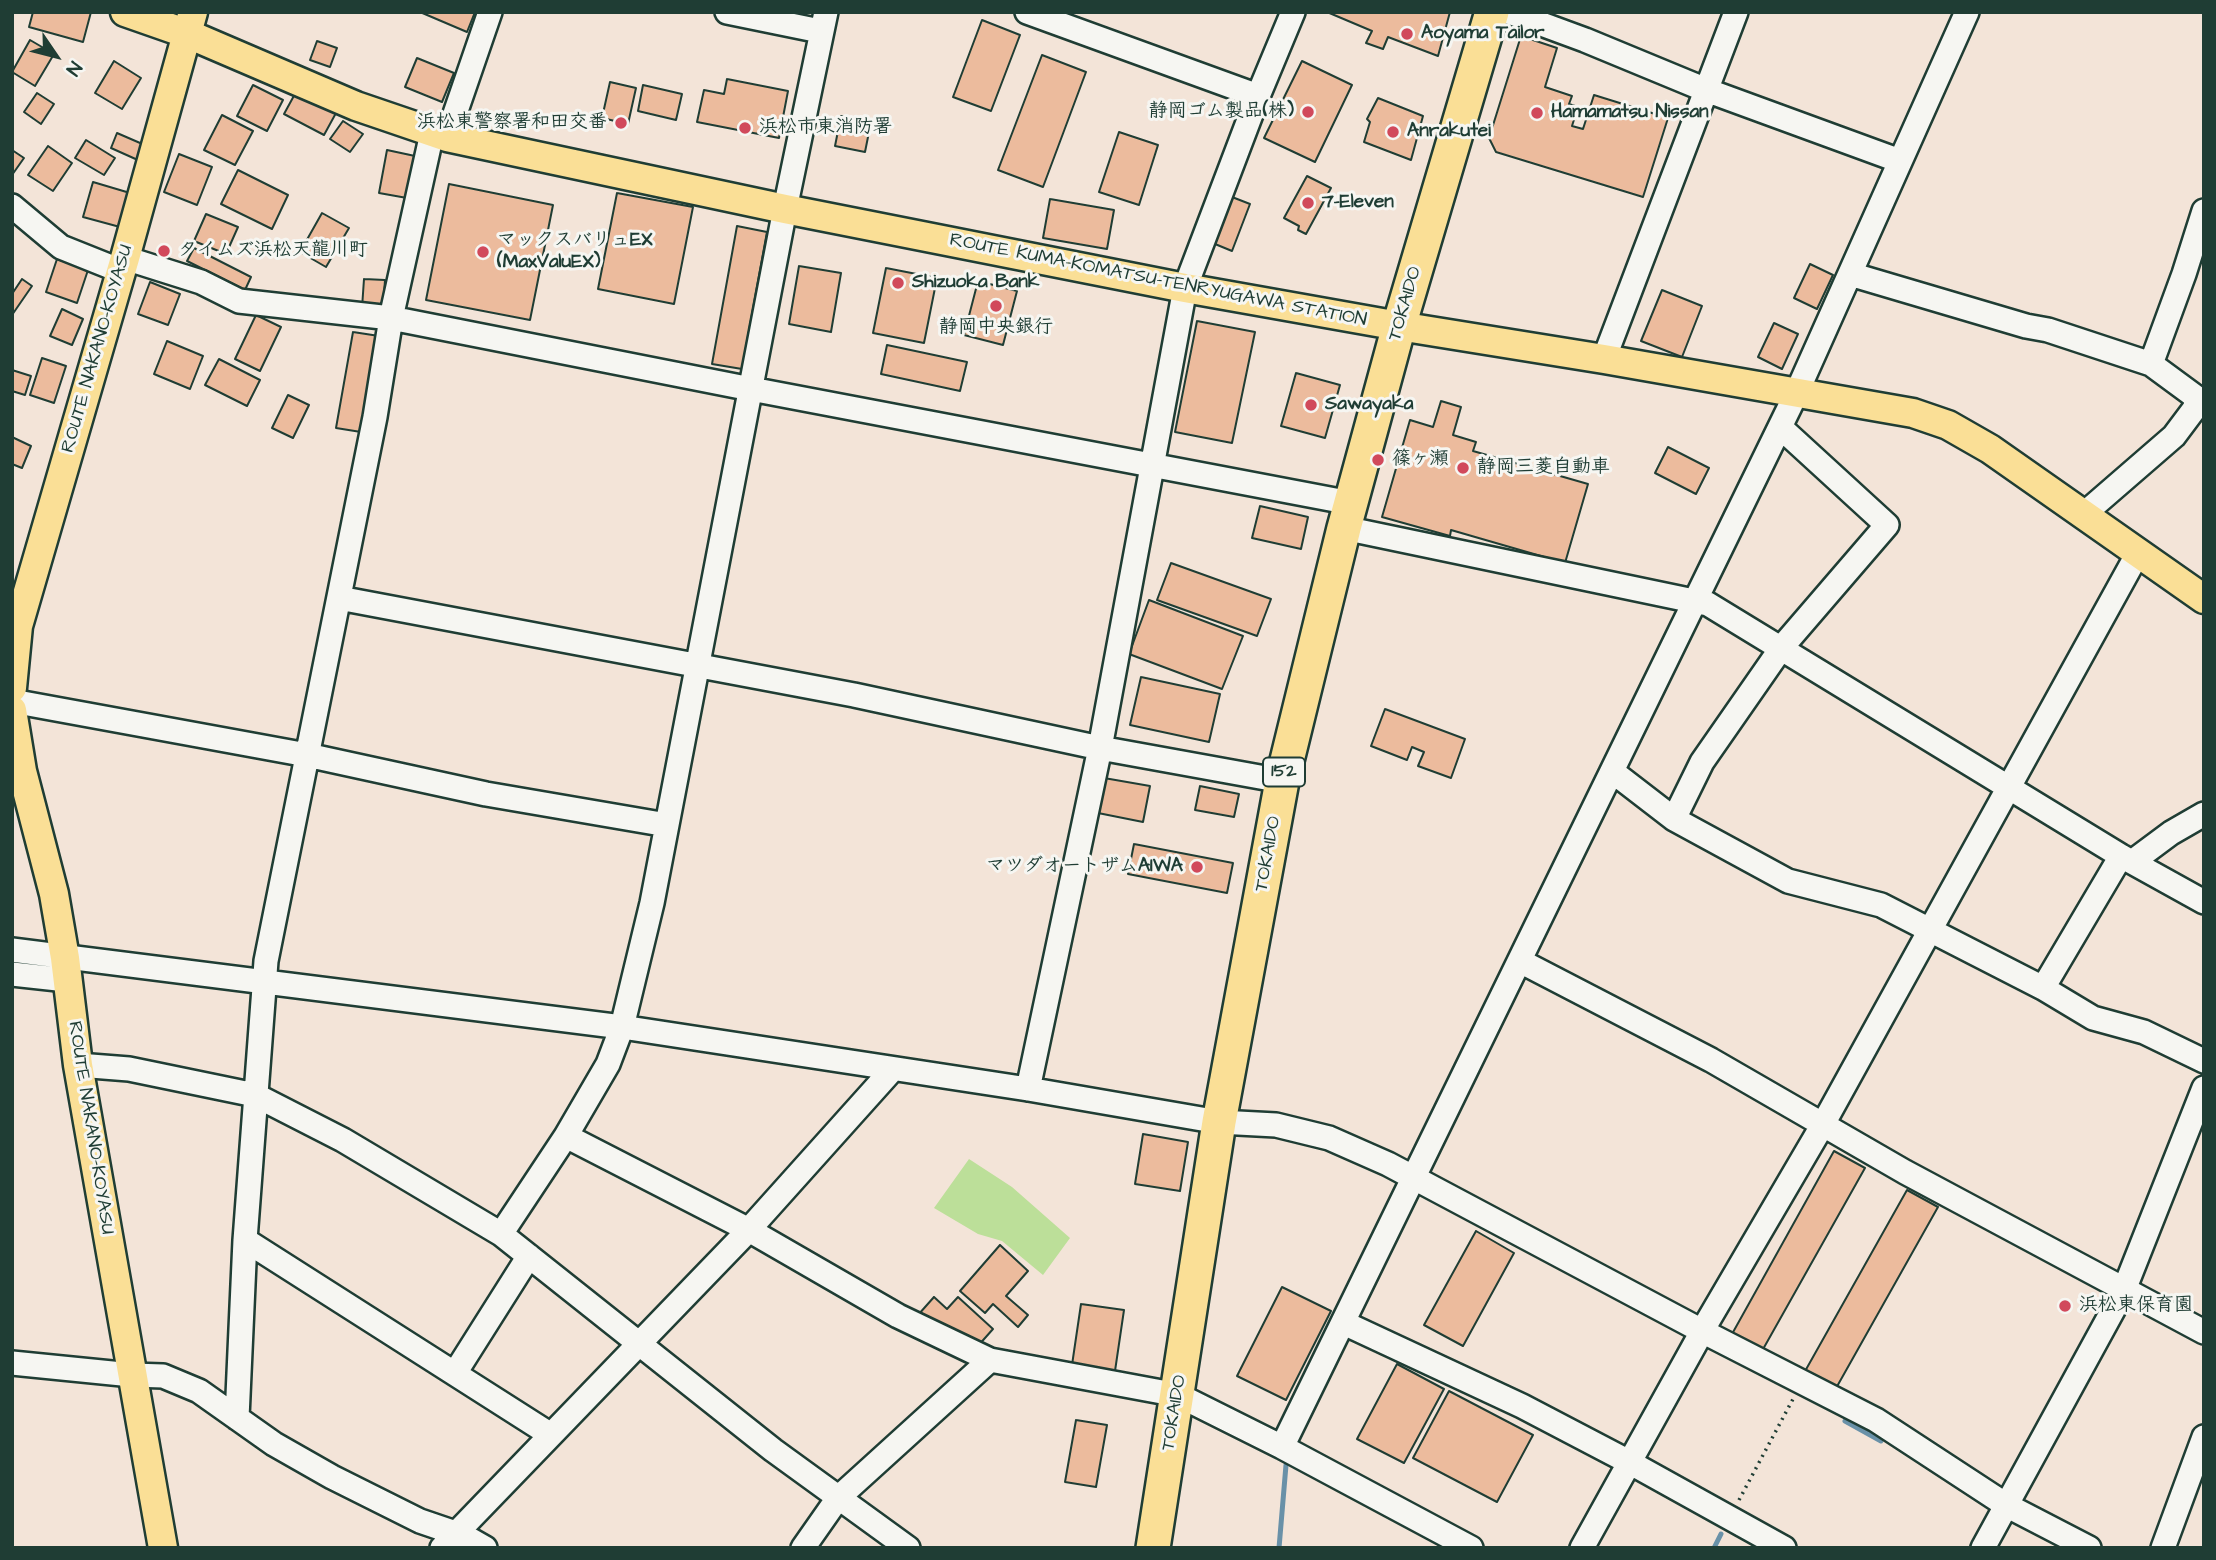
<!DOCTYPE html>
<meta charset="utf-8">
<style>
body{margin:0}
#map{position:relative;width:2216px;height:1560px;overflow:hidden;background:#f3e4d8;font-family:"Architects Daughter",sans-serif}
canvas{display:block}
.frame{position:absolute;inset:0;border:14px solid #1f3d34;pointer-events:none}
.north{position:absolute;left:21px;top:21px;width:70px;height:70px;-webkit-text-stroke:5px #f6f6f2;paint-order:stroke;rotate:125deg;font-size:19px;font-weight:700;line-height:28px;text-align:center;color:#1f3d34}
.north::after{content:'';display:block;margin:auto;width:24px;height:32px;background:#1f3d34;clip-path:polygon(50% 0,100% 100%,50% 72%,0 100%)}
</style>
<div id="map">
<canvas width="2216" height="1560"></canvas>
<div class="frame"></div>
<div class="north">N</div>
</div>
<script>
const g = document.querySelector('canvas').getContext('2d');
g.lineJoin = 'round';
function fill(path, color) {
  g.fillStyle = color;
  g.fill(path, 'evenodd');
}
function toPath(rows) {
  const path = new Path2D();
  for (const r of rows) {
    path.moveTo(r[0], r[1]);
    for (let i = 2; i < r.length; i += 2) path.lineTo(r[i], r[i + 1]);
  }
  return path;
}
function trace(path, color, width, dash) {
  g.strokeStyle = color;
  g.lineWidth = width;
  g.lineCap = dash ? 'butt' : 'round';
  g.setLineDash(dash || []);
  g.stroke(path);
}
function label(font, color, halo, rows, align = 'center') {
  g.font = font + ' "Architects Daughter","Klee One",sans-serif';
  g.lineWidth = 6;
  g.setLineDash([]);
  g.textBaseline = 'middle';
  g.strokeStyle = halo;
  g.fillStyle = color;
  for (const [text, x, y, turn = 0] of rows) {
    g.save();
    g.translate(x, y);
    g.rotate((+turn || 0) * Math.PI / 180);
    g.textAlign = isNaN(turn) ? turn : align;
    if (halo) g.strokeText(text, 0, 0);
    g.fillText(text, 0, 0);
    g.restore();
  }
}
fill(toPath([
 [969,1159,1012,1187,1070,1238,1043,1275,1002,1241,978,1234,934,1208]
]), '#bcdf99');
trace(toPath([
 [19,962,36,965],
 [1845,1421,1881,1441],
 [1279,1548,1286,1465],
 [1714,1548,1721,1534]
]), '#6991a8', 5);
const building = toPath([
 [33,12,91,12,83,42,29,27,33,12],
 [420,12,475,12,467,32,420,12],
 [1327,12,1450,12,1438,56,1388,37,1383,49,1366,43,1372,31,1327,12],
 [982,20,1020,35,991,111,953,97,982,20],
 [1521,36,1557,48,1545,87,1572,96,1569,104,1578,107,1572,126,1583,129,1594,95,1668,118,1643,197,1496,152,1489,138,1521,36],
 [30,40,54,54,35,86,12,72,30,40],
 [317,41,337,48,330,67,310,60,317,41],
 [1042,55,1086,72,1043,187,998,170,1042,55],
 [417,58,454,73,442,102,405,87,417,58],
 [114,61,141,78,122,109,95,93,114,61],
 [1302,61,1352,85,1315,162,1264,138,1302,61],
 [727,79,788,91,779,138,697,122,704,90,724,94,727,79],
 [610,82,636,88,628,124,602,118,610,82],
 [253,85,283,100,267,131,237,116,253,85],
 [643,85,682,94,676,120,638,111,643,85],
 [296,92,336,113,324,135,284,114,296,92],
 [37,93,54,104,41,124,24,112,37,93],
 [1378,98,1423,116,1411,160,1364,142,1370,122,1367,119,1378,98],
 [222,115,253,131,235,165,204,150,222,115],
 [841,116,871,122,865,152,835,146,841,116],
 [343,121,363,134,350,152,330,139,343,121],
 [1119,132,1158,145,1139,205,1099,192,1119,132],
 [117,133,147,146,140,161,111,148,117,133],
 [86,140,115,158,104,175,75,158,86,140],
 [48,146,72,163,53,191,28,175,48,146],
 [12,150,24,158,12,175,12,150],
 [387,150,415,156,407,198,379,193,387,150],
 [179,154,212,167,197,205,164,192,179,154],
 [238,170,288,195,272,229,221,204,238,170],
 [1307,176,1331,188,1306,234,1298,230,1299,226,1284,218,1307,176],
 [93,182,130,193,120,227,83,217,93,182],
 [449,184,553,205,530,320,426,300,449,184],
 [617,193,693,207,674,304,598,289,617,193],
 [1232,197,1250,204,1232,251,1215,244,1232,197],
 [1050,199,1114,210,1107,249,1043,238,1050,199],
 [322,213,349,228,326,267,300,252,322,213],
 [206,214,238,227,226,254,194,241,206,214],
 [737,226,767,232,742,369,712,364,737,226],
 [194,248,251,277,245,290,187,261,194,248],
 [57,259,88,270,77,303,46,292,57,259],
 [1810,264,1833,275,1817,309,1794,298,1810,264],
 [799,266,841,273,831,332,789,324,799,266],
 [886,268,937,278,924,343,873,333,886,268],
 [22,279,32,286,12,315,12,294,22,279],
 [364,279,385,280,383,310,362,308,364,279],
 [978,281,1017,291,1003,345,964,335,978,281],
 [150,282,180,294,168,325,138,314,150,282],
 [1662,290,1702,306,1682,357,1641,341,1662,290],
 [62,309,83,319,72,345,50,336,62,309],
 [256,315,281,327,260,371,235,359,256,315],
 [1197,321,1255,332,1232,443,1175,432,1197,321],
 [1774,323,1798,334,1782,369,1758,357,1774,323],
 [353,332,379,336,361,432,336,428,353,332],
 [167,341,203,356,190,389,154,374,167,341],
 [887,345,967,362,960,391,881,374,887,345],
 [42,358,66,366,54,403,30,395,42,358],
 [219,359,260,380,247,406,205,385,219,359],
 [12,370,31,376,25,395,12,391,12,370],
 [1296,373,1340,385,1325,438,1281,426,1296,373],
 [288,395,309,405,293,438,272,428,288,395],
 [1441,401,1461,407,1453,435,1476,442,1473,451,1588,484,1565,563,1451,530,1450,536,1382,517,1410,420,1433,427,1441,401],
 [12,437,31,446,22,468,12,464,12,437],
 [1668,447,1709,468,1696,494,1655,473,1668,447],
 [1260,506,1308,517,1301,549,1252,538,1260,506],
 [1171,563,1271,599,1257,636,1157,600,1171,563],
 [1149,600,1243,636,1222,689,1129,654,1149,600],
 [1141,677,1220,694,1209,742,1130,725,1141,677],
 [1385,709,1465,739,1451,778,1418,766,1424,752,1412,747,1407,760,1371,746,1385,709],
 [1104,778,1150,786,1143,822,1098,813,1104,778],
 [1200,786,1239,794,1234,817,1195,810,1200,786],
 [1134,844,1233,863,1227,893,1128,874,1134,844],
 [1143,1134,1188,1142,1180,1191,1135,1184,1143,1134],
 [1834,1151,1865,1168,1762,1351,1732,1334,1834,1151],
 [1907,1190,1938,1207,1835,1390,1804,1373,1907,1190],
 [1476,1231,1514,1253,1463,1346,1424,1325,1476,1231],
 [1000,1245,1028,1271,1006,1296,1028,1315,1018,1327,993,1304,985,1313,960,1291,1000,1245],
 [1282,1287,1331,1311,1286,1400,1237,1376,1282,1287],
 [934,1297,947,1309,958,1297,993,1329,977,1347,918,1315,934,1297],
 [1081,1304,1124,1310,1115,1371,1072,1365,1081,1304],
 [1397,1364,1444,1389,1404,1463,1357,1439,1397,1364],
 [1449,1391,1533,1435,1497,1502,1413,1458,1449,1391],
 [1076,1420,1107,1425,1096,1487,1065,1482,1076,1420]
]);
fill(building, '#ecbb9d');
trace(building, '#1f3d34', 2);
const minor = toPath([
 [727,12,820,31],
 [1027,12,1258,96],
 [1509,12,1585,40,1706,90,1900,161],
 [447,137,490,12],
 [12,206,61,247,121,271],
 [125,258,201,282,239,301,391,318,751,389,1351,503],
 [1850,274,2026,326,2048,330,2151,364,2204,403],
 [1604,359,1736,12],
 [2151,364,2184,274,2204,211],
 [2084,514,2174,436,2195,408,2196,398],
 [1344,528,1708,604,2121,856,2204,902],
 [339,598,854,695,1100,748,1282,781],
 [12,701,307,755,486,794,667,825],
 [1613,772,1674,819,1702,762,1782,647,1887,525,1780,427],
 [1674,819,1788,881,1881,905,2043,988,2093,1018,2144,1032,2204,1061],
 [2132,862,2171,833,2204,814],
 [12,950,622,1027,1028,1089,1219,1122,1276,1125,1329,1138,1388,1164,1702,1331,1876,1420,2006,1505,2089,1548],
 [1520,961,1711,1060,1905,1172,2204,1332],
 [12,974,67,980],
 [2043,988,2121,856],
 [78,1065,129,1069,255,1095,343,1140,501,1234,773,1450,908,1548],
 [1028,1089,1100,748,1185,288,1258,96,1293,12],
 [566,1136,608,1064,622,1027,652,903,785,209,826,12],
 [501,1234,566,1136,749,1230,898,1316,990,1360],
 [245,1240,551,1435],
 [1344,1323,1522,1406,1629,1462,1784,1548],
 [12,1363,132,1375,163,1376,199,1391,274,1444,332,1477,420,1521,464,1536,485,1548],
 [455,1373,529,1256],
 [237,1418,245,1240,266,961,375,417,391,318,432,133],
 [1282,1447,1797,392,1967,12],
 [442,1548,744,1235,892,1070],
 [803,1548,838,1498,990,1360,1178,1395,1282,1447,1471,1548],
 [1582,1548,1709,1319,1822,1126,2138,553],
 [1983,1548,2124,1290,2204,1088],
 [2163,1548,2204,1437]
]);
const major = toPath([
 [125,12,188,34,356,106,447,137,785,209,1185,288,1399,326,1604,359,1913,413,1948,425,1990,449,2204,599],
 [12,688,18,626,125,258,193,12],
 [12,710,22,771,54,894,65,958,78,1065,163,1548]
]);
const highway = toPath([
 [1153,1548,1219,1122,1282,781,1344,528,1399,326,1492,12]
]);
trace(minor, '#1f3d34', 28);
trace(major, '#1f3d34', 33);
trace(highway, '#1f3d34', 38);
trace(toPath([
 [1739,1500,1793,1399]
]), '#1f3d34', 3.5, [2, 5]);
trace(minor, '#f6f6f2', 23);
trace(major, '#fadf96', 28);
trace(highway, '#fadf96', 33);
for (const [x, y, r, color] of [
 [1407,34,7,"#d1495b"],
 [1308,112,7,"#d1495b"],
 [1537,113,7,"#d1495b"],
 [621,123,7,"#d1495b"],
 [745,128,7,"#d1495b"],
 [1393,132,7,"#d1495b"],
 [1308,203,7,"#d1495b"],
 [164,251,7,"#d1495b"],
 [483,252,7,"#d1495b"],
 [898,283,7,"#d1495b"],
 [996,306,7,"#d1495b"],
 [1311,405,7,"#d1495b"],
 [1378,460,7,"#d1495b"],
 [1463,468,7,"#d1495b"],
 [1197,867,7,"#d1495b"],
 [2065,1306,7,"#d1495b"]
]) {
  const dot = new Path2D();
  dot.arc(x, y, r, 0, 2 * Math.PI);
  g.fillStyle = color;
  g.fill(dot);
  trace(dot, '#f6f6f2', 2.5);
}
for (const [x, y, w] of [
 [1284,772,42]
]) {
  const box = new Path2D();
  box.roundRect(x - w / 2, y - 14.5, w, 29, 5);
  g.fillStyle = '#f6f6f2';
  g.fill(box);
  trace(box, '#1f3d34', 2);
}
label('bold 18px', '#1f3d34', null, [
 ["152",1284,772]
]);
label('bold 19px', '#1f3d34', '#f6f6f2', [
 ["Aoyama Tailor",1421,34],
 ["静岡ゴム製品(株)",1294,112,"right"],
 ["Hamamatsu Nissan",1551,113],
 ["浜松東警察署和田交番",607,123,"right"],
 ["浜松市東消防署",759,128],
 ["Anrakutei",1407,132],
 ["7-Eleven",1322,203],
 ["マックスバリュEX",497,241],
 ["(MaxValuEX)",497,263],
 ["タイムズ浜松天龍川町",178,251],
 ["Shizuoka Bank",912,283],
 ["静岡中央銀行",996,328,"center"],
 ["Sawayaka",1325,405],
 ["篠ヶ瀬",1392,460],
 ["静岡三菱自動車",1477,468],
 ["マツダオートザムAIWA",1183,867,"right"],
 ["浜松東保育園",2079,1306]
], 'left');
label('19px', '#1f3d34', '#f6f6f2', [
 ["ROUTE KUMA-KOMATSU-TENRYUGAWA STATION",1158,281,11],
 ["TOKAIDO",1406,304,-74],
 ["ROUTE NAKANO-KOYASU",98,349,-74],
 ["TOKAIDO",1269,854,-80],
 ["ROUTE NAKANO-KOYASU",90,1128,81],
 ["TOKAIDO",1175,1413,-81]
]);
</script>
